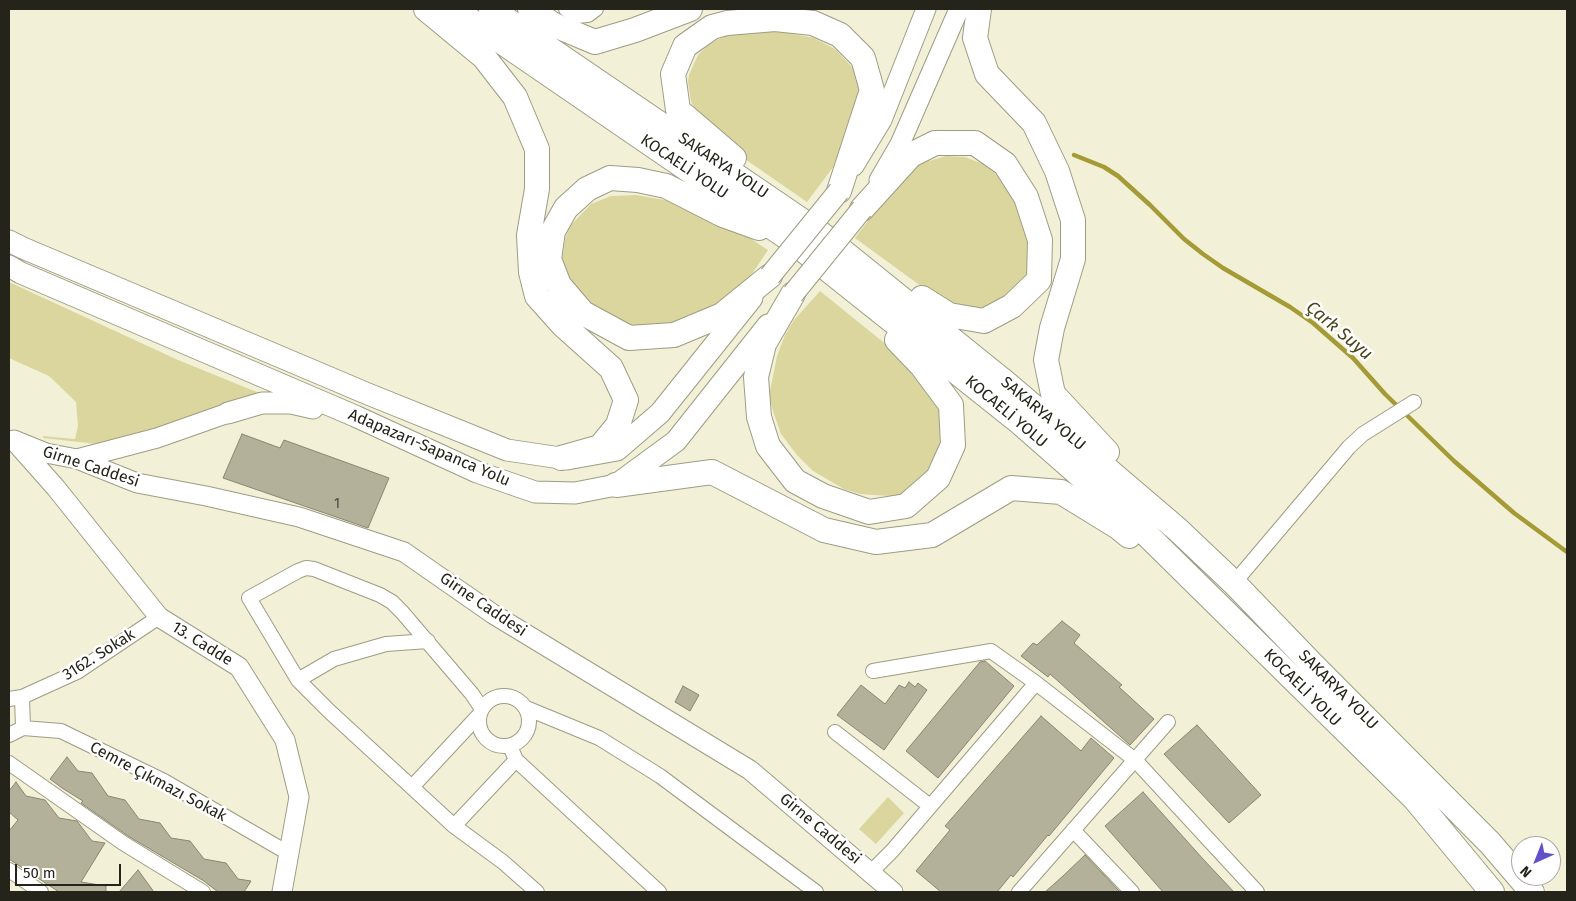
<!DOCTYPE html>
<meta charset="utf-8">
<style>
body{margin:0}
#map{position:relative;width:1576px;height:901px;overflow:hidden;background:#f2f1d7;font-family:"Fira Sans",sans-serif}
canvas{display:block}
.frame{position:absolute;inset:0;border:10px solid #25241b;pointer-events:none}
.north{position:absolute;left:1511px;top:836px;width:50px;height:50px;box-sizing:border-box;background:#fff;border:1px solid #a8a7a4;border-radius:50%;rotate:224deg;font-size:14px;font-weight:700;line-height:20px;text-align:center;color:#25241b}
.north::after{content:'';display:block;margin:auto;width:18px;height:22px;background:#6051ca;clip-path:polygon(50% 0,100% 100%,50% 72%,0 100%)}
.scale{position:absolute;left:15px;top:864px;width:106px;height:22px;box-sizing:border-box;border:2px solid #25241b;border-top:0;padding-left:6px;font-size:15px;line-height:18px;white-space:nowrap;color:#25241b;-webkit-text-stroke:4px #fff;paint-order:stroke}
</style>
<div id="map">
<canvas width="1576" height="901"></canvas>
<div class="frame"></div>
<div class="north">N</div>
<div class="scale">50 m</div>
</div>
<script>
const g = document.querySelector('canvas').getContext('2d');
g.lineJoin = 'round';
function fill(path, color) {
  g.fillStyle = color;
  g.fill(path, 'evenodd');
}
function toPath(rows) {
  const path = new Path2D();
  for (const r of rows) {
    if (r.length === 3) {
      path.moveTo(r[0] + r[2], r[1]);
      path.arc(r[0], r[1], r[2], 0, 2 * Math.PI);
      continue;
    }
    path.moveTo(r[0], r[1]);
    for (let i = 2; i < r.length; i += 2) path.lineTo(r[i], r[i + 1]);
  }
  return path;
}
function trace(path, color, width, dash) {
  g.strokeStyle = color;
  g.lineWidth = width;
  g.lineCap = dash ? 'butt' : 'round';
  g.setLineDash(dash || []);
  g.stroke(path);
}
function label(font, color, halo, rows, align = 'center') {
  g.font = font + ' "Fira Sans",sans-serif';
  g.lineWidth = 5;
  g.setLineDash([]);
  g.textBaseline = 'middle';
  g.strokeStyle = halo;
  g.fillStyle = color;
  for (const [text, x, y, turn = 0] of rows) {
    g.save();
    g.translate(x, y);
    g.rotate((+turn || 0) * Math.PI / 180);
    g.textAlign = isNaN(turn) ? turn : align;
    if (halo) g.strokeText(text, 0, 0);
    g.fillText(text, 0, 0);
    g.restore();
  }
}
fill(toPath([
 [772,30,814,38,835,49,852,67,855,75,860,94,852,142,807,202,729,148,696,111,691,101,688,82,689,75,698,55,705,48,717,40,726,36],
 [946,156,965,157,983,164,1001,178,1009,188,1031,236,1032,272,985,314,940,300,855,238,896,184,917,166,926,162],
 [636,195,676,202,728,224,768,250,738,295,728,306,639,334,582,304,561,265,565,239,570,226,591,204,611,196],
 [9,282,178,360,274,399,106,445,43,438,43,436,75,439,78,426,76,402,49,376,9,358],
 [820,291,893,350,935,389,953,452,903,494,890,496,873,495,860,494,844,489,813,471,797,455,781,434,774,414,769,396,777,356,785,335,794,320],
 [888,797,904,813,876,844,859,829]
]), '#dbd69d');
trace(toPath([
 [1074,155,1104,167,1118,176,1150,205,1184,239,1203,254,1223,268,1290,307,1313,323,1353,358,1385,394,1454,461,1514,513,1567,552]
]), '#a59b36', 4.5);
const building = toPath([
 [242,434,280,448,284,440,389,478,368,528,223,478,242,434],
 [1062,621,1080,635,1074,643,1122,685,1119,687,1154,719,1130,745,1050,674,1048,677,1021,656,1033,643,1037,645,1062,621],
 [985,661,1014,686,938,778,906,751,980,662,985,661],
 [909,682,915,687,918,683,927,690,884,750,837,715,861,685,885,704,899,685,905,688,909,682],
 [683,686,699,695,690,711,675,702,683,686],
 [1041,716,1081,751,1091,738,1114,758,1049,836,1048,835,1013,877,1011,875,997,892,941,892,916,871,950,830,945,826,1041,716],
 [1197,725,1261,795,1229,823,1164,754,1197,725],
 [67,757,78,771,92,773,108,796,125,800,139,819,160,823,171,838,190,841,204,859,226,863,238,879,251,881,244,892,218,892,204,881,128,836,81,803,83,801,62,788,50,779,67,757],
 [16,782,26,796,45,800,59,818,77,821,92,841,105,843,81,882,106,886,106,892,59,892,9,859,9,831,18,820,9,812,9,791,16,782],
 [1143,792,1203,859,1234,892,1163,892,1105,826,1143,792],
 [1085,855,1120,892,1045,892,1063,876,1085,855],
 [138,870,154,892,119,892,138,870]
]);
fill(building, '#b3b199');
trace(building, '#88866f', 1);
const street = toPath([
 [566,9,576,16,588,15,596,9],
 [1234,583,1349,447,1363,434,1414,402],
 [873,671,991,651,1036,683,1135,760,1257,892],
 [298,680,334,659,386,644,428,641],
 [504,721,25],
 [9,699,22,697,77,672,159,617],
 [526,708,599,738,660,776,816,892],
 [482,709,472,694,402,612,392,602,380,595,314,569,306,568,298,571,249,598,298,680,329,711,454,826,503,862,537,892],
 [23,728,61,731,164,781,288,853],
 [835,732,930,806],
 [9,735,23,728,22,697],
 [510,746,516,760,659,892],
 [9,763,123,843,203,892],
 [412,787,479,715],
 [454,826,516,760],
 [1073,830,1132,892],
 [9,870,41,892],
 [871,872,892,851,1036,683],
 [1019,892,1168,722]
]);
const secondary = toPath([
 [854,166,882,120,926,9],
 [879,180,900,144,959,9],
 [14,440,46,453,77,459,137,483,206,496,299,517,404,552,493,614,750,770,893,892],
 [17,444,56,488,159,617,239,667,285,740,299,797,282,892],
 [77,459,157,438,228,413]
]);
const primary = toPath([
 [9,241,23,248,368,394,507,450,567,459,617,450,660,413,752,298],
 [9,266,21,273,355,416,477,472,535,492,575,493,616,485,676,441,768,325],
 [228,413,262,403,291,403,313,408]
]);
const highway = toPath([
 [426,9,484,57,515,97,537,149,537,189,529,235,531,272,537,296,563,325,611,368,626,400,618,425,600,447,561,458],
 [454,9,791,240,1017,420,1138,526,1415,799,1492,892],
 [491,9,820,233,1001,379,1177,529,1234,583,1311,663,1490,843,1532,892],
 [530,9,552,24,595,42,635,30,690,9],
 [979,9,975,38,987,74,1034,123,1057,171,1073,220,1073,259,1052,328,1046,360,1053,394,1107,452],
 [734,158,678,110,673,74,685,46,712,27,727,23,775,19,813,23,840,35,863,58,872,90,839,191],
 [862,209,911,155,935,143,975,143,1005,164,1026,197,1040,240,1039,280,1012,306,984,321,949,315,922,298],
 [759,228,723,215,666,186,638,180,610,178,587,189,566,208,553,231,549,259,559,285,583,313,629,338,674,335,722,315,770,276],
 [793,294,764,344,756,377,759,417,768,446,795,481,823,496,869,512,906,506,938,478,953,445,951,405,922,366,897,340],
 [616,485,712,472,824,530,876,542,932,535,1011,488,1061,492,1118,527,1129,536]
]);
trace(street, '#9e9c84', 16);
trace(secondary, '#9e9c84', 21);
trace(primary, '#9e9c84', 23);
trace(highway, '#9e9c84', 26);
trace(street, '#fff', 14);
trace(secondary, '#fff', 19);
trace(primary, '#fff', 21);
trace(highway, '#fff', 24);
const primaryBridge = toPath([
 [770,276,839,191],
 [793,294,862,209]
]);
trace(primaryBridge, '#9e9c84', 23, []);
trace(primaryBridge, '#fff', 21);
label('14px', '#48473a', null, [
 ["1",337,504]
]);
label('16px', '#25241b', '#fff', [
 ["SAKARYA YOLU",723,166,34],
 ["KOCAELİ YOLU",684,167,34],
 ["KOCAELİ YOLU",1006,412,40],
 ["SAKARYA YOLU",1043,414,40],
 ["Adapazarı-Sapanca Yolu",429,448,23],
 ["Girne Caddesi",91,467,18],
 ["Girne Caddesi",483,605,34],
 ["13. Cadde",202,644,32],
 ["3162. Sokak",99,655,-32],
 ["KOCAELİ YOLU",1302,688,45],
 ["SAKARYA YOLU",1338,690,45],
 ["Cemre Çıkmazı Sokak",158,782,28],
 ["Girne Caddesi",820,829,40]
]);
label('italic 18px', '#4a461d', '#fff', [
 ["Çark Suyu",1339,331,40]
]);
</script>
